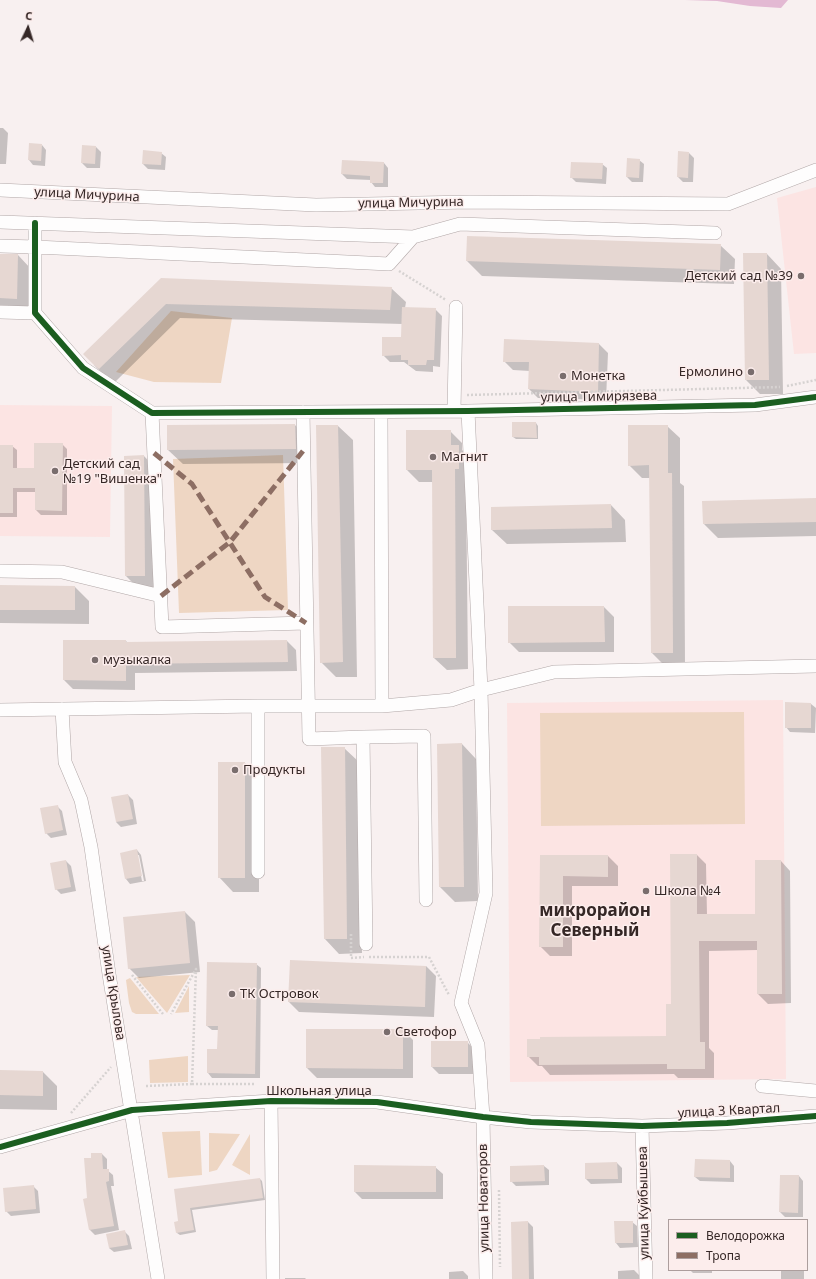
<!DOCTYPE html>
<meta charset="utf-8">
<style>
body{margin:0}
#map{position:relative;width:816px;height:1279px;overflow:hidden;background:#f8f0f0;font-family:"Noto Sans",sans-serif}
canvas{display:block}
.legend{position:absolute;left:668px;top:1219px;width:140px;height:52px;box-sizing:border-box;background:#fcedec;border:1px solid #ac9e9d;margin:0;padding:5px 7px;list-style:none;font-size:12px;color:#352726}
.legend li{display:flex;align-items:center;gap:8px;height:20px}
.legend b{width:20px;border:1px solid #ac9e9d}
.north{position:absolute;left:8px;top:8px;width:40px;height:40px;-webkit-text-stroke:3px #fcedec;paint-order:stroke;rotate:4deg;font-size:11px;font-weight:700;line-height:16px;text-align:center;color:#352726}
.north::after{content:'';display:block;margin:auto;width:14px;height:18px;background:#352726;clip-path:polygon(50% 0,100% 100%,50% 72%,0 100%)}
</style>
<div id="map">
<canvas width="816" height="1279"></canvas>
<ul class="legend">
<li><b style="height:5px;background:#1b5e20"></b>Велодорожка</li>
<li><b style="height:5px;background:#8d6e63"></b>Тропа</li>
</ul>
<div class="north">С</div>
</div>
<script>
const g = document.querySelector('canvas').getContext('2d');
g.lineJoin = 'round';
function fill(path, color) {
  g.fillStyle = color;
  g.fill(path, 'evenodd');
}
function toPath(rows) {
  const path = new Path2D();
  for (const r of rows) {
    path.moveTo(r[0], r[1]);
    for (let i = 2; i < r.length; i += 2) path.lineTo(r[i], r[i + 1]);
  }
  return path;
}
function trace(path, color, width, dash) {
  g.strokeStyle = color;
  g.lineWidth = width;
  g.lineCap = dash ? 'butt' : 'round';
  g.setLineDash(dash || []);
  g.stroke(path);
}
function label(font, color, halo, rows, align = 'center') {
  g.font = font + ' "Noto Sans",sans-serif';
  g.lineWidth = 3;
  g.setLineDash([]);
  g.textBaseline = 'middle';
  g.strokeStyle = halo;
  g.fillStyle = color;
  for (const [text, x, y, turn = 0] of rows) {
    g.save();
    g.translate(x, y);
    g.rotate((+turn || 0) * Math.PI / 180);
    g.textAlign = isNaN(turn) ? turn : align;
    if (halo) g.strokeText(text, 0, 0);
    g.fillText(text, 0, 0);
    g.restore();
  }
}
fill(toPath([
 [816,187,816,353,794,354,777,198],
 [0,405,112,406,110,537,0,536],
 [783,700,786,1079,510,1082,507,703]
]), '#fce4e3');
fill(toPath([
 [171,311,232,318,221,383,154,382,116,372],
 [283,455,288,610,179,613,173,459],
 [744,712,745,824,541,826,540,713],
 [190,975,167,1013,136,977],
 [130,978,159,1014,136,1014,132,1012,129,1003,126,980],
 [189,986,189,1012,175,1013],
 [188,1056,188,1082,150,1083,149,1060],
 [200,1131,202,1175,168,1178,162,1132],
 [209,1133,240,1134,217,1170,209,1172],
 [250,1134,250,1175,232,1165]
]), '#eed6c3');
fill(toPath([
 [685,0,788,0,781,8,750,6,717,1]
]), '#e3b9d3');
fill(toPath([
 [0,128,3,128,8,133,6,164,0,164],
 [42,145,46,150,45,166,33,165,29,160],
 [96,147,101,152,100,168,87,168,82,163],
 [161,153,166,157,165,170,148,169,143,164],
 [689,153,694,158,693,182,683,182,678,177],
 [639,160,644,164,643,182,632,182,627,177],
 [384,163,388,168,388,187,375,187,371,182,371,180,347,179,342,174],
 [602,164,607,168,606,184,576,182,571,177],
 [468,237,720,245,735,259,734,284,482,276,467,261],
 [767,254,781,269,783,394,760,394,746,380],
 [0,255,18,255,31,269,30,311,0,310],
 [161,279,391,288,406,302,405,308,435,309,442,316,440,367,433,366,433,372,416,371,404,362,390,362,383,355,402,338,403,324,180,318,114,383,109,380,94,365],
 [599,344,608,353,606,400,538,398,529,389,530,371,513,370,504,361],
 [536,423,538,426,538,439,516,439,513,437],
 [295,425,309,440,310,463,183,464,168,450],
 [338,426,353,440,357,677,336,677,321,662],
 [667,426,680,438,680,483,684,486,685,665,664,665,652,653,650,478,642,478,629,465],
 [450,431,462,443,462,450,471,458,466,481,468,669,447,670,434,658,433,482,419,482,407,470],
 [62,444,67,449,67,515,41,515,36,510,36,492,17,492,17,517,0,517,0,446,12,446,17,450,17,469,35,469],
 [144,456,158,471,159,590,140,590,126,576],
 [816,499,816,536,718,538,704,524],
 [611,505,625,520,626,542,507,544,492,530],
 [0,586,75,587,89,601,89,624,0,623],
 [604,607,614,617,614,652,519,652,509,642],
 [126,641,128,643,287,641,296,650,297,671,135,673,135,690,73,689,64,680],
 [811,704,816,708,815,733,790,732,786,727],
 [462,744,476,759,478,901,455,902,440,887],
 [322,748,344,748,359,762,362,953,339,954,325,939],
 [245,763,259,778,259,892,233,892,219,877],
 [128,795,133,800,137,824,121,827,116,822],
 [57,806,62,811,67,835,51,838,46,833],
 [137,850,141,855,146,881,130,884,126,879],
 [137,855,139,855,144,881,142,881],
 [697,855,706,864,707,915,756,915,781,861,790,871,791,1003,768,1004,758,994,758,950,709,951,709,1048,714,1053,714,1078,678,1078,674,1074,550,1075,542,1066,538,1066,528,1056,667,1037],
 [541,856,608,856,618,866,618,886,572,886,572,956,550,956,540,946],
 [66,861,71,866,76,891,61,894,56,889],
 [185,912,195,922,200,972,139,978,129,968],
 [256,964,261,968,260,1078,212,1078,208,1073,218,1051,219,1030,212,1030,207,1026],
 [426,966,436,976,434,1017,299,1012,289,1002],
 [403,1030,413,1040,413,1078,317,1078,307,1068],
 [467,1042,475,1050,475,1074,439,1074,432,1067],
 [0,1071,43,1072,57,1086,57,1110,0,1109],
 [102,1154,107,1159,107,1170,113,1175,114,1186,111,1186,119,1230,95,1235,90,1230,88,1199,92,1159],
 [730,1161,734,1166,734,1182,700,1181,695,1177],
 [617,1163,622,1168,622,1183,591,1184,586,1179],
 [544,1166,549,1170,549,1185,516,1186,511,1181],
 [435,1167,443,1174,443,1199,362,1199,355,1192],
 [781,1176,799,1176,803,1181,803,1217,785,1217,780,1212],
 [260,1179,262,1181,265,1200,192,1210,196,1232,180,1235,177,1233,179,1222,175,1190],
 [33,1186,38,1191,40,1213,11,1216,6,1211],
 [686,1219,705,1219,706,1220,686,1220],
 [528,1222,533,1227,534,1279,513,1279],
 [632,1222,637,1226,638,1247,620,1248,616,1243],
 [125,1232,129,1236,132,1249,114,1252,109,1248],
 [634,1270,639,1275,639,1279,618,1279,618,1271],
 [690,1270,712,1270,712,1273,693,1273],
 [781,1270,804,1270,804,1279,781,1279],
 [463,1271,468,1276,468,1279,449,1279,449,1272],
 [285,1278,305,1278,306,1279,285,1279]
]), '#0003');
fill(toPath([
 [29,143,42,144,41,161,28,160],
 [82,145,96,146,95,164,81,163],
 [143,150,162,152,161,165,142,164],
 [678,151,689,152,688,178,677,177],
 [627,158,640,159,639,178,626,177],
 [342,160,384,162,383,183,370,183,370,176,341,174],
 [571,162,603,163,602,179,570,178],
 [467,236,721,244,720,270,466,261],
 [743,253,767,253,769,380,745,380],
 [0,254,18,254,17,299,0,298],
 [161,278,392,287,390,310,166,304,99,369,94,365,83,354],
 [402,307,436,308,434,360,427,360,426,365,408,365,408,360,401,360,401,355,382,356,382,337,401,337],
 [504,339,599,343,598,392,528,389,529,362,503,362],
 [512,422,536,422,537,438,512,437],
 [295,424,296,449,167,450,167,425],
 [316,425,338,425,343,662,320,663],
 [628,425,668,425,668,473,672,473,673,653,651,653,649,465,628,466],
 [406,430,451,430,451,445,459,445,459,469,455,469,456,658,433,658,432,470,406,470],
 [34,443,63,443,62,511,35,510,35,488,13,488,13,513,0,513,0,445,13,445,13,468,34,468],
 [144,455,145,576,125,576,124,456],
 [816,498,816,522,703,524,702,501],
 [611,504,612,528,491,530,491,507],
 [0,585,75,586,75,610,0,610],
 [508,606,604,606,605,642,508,643],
 [63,640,126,640,126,642,287,640,288,662,126,664,126,681,63,680],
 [785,702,811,703,811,728,785,728],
 [462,743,464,887,439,887,437,744],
 [321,747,345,747,347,939,324,939],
 [218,762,245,762,245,878,218,878],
 [128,794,133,819,116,822,111,797],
 [58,805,63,830,45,834,40,808],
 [137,849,142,876,125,879,120,853],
 [670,854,697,854,697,914,755,914,755,860,781,860,782,994,757,994,757,941,699,941,700,1042,705,1042,705,1069,667,1069,667,1064,539,1065,539,1057,527,1057,527,1039,540,1039,540,1037,666,1036,666,1004,671,1004],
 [540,855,608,855,608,877,563,876,563,947,539,947],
 [66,860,71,887,55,890,50,863],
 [185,911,190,963,128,969,123,917],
 [290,960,426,966,425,1007,288,1002],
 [207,962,257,963,255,1074,207,1073,207,1049,217,1049,218,1026,206,1026],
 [306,1029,403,1029,403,1069,306,1068],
 [431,1041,468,1041,468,1067,431,1067],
 [0,1070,43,1071,43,1096,0,1095],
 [91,1153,102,1153,103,1169,109,1169,109,1181,106,1182,114,1226,89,1230,83,1199,87,1198,84,1158,91,1158],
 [695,1159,730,1160,730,1178,694,1177],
 [617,1162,618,1179,585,1179,585,1163],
 [354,1165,436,1166,436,1192,354,1192],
 [544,1165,545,1181,510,1182,510,1166],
 [780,1175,799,1175,798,1213,779,1212],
 [260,1178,263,1198,190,1208,194,1230,176,1233,174,1222,178,1221,174,1189],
 [34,1185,36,1209,5,1212,3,1188],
 [528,1221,529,1279,512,1279,511,1222],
 [614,1221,633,1221,633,1243,615,1243],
 [125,1230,128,1245,109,1248,106,1234]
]), '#e6d7d2');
const minor = toPath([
 [0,190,316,205,470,202,728,204,816,170],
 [0,222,413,237,460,224,715,233],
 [35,223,35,313,83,368,152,413,468,411,755,405,816,397],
 [0,246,36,247,389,264,413,237],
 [0,312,35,313],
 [454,411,456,307],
 [468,411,481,690,486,893,461,1003,478,1045,483,1117,486,1279],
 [303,412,309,739,363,737,366,944],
 [381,412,382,706],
 [152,413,162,627,306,623],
 [0,571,62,572,161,596],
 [62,709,65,762,81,800,91,847,109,974,158,1279],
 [0,710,258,706,382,706,451,700,481,690,554,672,816,666],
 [363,737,424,736,426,900],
 [258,872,258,706],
 [762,1086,816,1091],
 [271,1101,273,1279],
 [642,1126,646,1279],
 [0,1147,132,1110,271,1101,377,1102,483,1117,531,1122,642,1126,727,1123,816,1116]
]);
trace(minor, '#b1a7a7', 14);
trace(toPath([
 [399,271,446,300],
 [787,386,816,380],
 [467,395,780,387],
 [351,934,351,958,364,957],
 [369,957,429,957,449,995],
 [132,975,163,1014],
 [192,1084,254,1084],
 [146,1086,192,1084,196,969,171,1014],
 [71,1113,111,1067],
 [499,1190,500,1267]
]), '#d6d2d1', 2.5, [2, 2]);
trace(minor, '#fefdfd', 13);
trace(toPath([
 [154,453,192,484,265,597,306,623],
 [161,596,230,542,303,451]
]), '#8d6e63', 5, [10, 5]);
trace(toPath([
 [35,223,35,313,83,368,152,413,468,411,755,405,816,397],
 [0,1147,132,1110,271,1101,377,1102,483,1117,531,1122,642,1126,727,1123,816,1116]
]), '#1b5e20', 6);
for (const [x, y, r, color] of [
 [801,276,4,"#796d6d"],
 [751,372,4,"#796d6d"],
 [563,376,4,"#796d6d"],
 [433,457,4,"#796d6d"],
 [55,471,4,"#796d6d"],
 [95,660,4,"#796d6d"],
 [235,770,4,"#796d6d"],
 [646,891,4,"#796d6d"],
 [232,994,4,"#796d6d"],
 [387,1032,4,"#796d6d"]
]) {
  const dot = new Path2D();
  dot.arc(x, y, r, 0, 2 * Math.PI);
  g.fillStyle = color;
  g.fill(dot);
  trace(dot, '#fcedec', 1.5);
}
label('13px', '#352726', '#fcedec', [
 ["улица Мичурина",87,195,3],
 ["улица Мичурина",411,203,-1],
 ["улица Тимирязева",599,397,-1],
 ["улица Крылова",113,993,81],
 ["Школьная улица",319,1091],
 ["улица 3 Квартал",729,1111,-3],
 ["улица Новаторов",484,1198,-91],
 ["улица Куйбышева",644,1203,-91]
]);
label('13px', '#352726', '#fcedec', [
 ["Детский сад №39",793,276,"right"],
 ["Ермолино",743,372,"right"],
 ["Монетка",571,376],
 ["Магнит",441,457],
 ["Детский сад",63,464],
 ["№19 \"Вишенка\"",63,479],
 ["музыкалка",103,660],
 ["Продукты",243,770],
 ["Школа №4",654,891],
 ["ТК Островок",240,994],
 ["Светофор",395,1032]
], 'left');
label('bold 17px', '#352726', '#fcedec', [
 ["микрорайон",595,911],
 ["Северный",595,931]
]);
</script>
